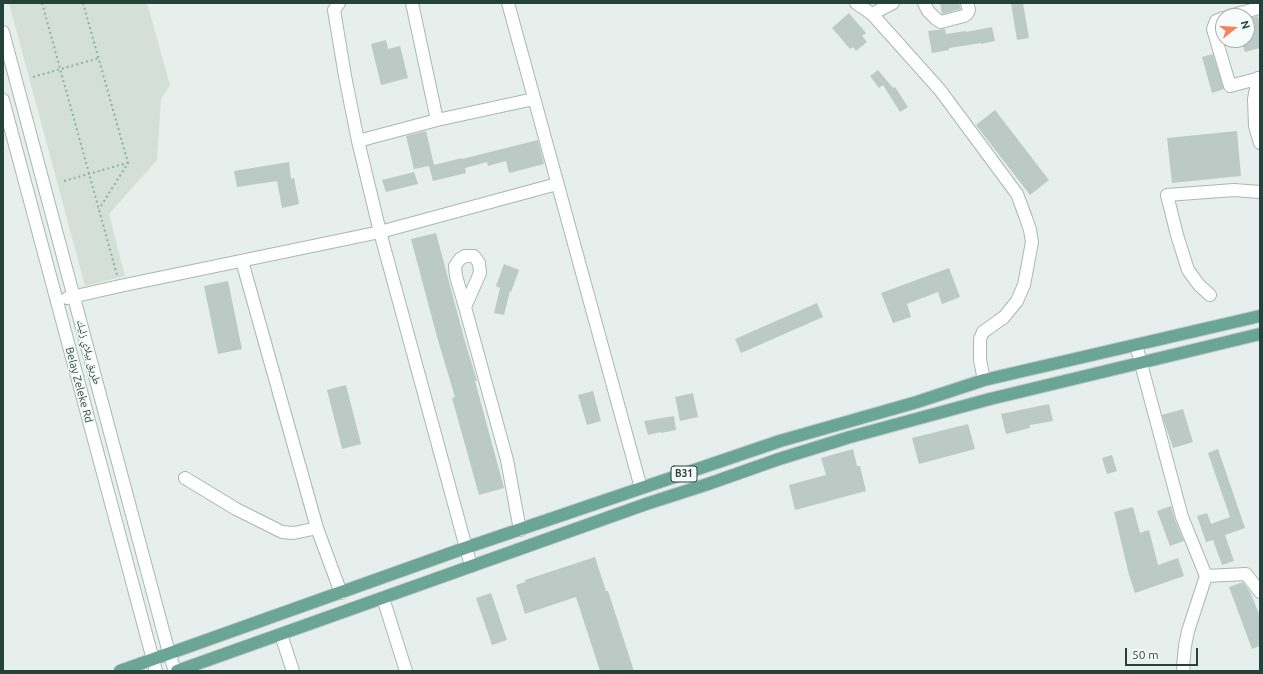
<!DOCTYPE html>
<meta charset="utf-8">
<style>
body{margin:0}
#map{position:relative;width:1263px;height:674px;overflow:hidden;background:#e6efeb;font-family:Ubuntu,sans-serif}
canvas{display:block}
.frame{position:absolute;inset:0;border:4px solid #24423a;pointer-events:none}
.north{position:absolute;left:1215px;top:8px;width:40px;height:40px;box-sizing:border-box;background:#f7fbf9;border:1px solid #a3b1ad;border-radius:50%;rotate:73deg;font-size:11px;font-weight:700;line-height:16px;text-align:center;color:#24423a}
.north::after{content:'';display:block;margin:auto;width:14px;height:18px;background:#f4845f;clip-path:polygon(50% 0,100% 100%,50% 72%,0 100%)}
.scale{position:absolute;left:1125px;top:648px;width:73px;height:18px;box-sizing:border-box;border:2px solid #24423a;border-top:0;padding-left:5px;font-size:12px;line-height:14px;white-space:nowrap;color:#24423a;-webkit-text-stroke:3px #f7fbf9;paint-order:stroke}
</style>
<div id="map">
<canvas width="1263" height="674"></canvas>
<div class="frame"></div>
<div class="north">N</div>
<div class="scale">50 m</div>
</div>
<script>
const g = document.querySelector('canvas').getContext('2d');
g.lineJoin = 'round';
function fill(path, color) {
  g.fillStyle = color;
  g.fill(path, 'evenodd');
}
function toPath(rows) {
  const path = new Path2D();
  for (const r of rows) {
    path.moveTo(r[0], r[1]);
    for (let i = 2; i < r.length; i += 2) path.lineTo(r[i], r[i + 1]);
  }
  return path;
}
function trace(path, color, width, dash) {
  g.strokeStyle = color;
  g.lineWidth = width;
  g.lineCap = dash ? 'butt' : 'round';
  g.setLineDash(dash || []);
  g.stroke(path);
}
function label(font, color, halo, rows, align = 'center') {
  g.font = font + ' Ubuntu,"Noto Naskh Arabic",sans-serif';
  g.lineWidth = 3;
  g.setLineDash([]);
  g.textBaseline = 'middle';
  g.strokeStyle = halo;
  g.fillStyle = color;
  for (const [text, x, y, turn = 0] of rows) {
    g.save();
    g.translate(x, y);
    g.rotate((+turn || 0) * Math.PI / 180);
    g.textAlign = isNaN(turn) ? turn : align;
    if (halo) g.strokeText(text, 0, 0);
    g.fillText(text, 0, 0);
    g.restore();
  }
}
fill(toPath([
 [9,3,147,3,170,85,161,99,157,160,109,214,125,276,85,286]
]), '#d4dfda');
fill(toPath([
 [940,3,959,3,961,9,942,14],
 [1011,3,1023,3,1029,38,1017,40],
 [849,13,866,33,862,36,867,42,856,51,853,47,850,49,832,28],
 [1258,16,1260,25,1260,48,1245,52,1241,40,1247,40,1247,19],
 [992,27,995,41,981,44,981,43,949,48,949,50,932,53,928,31,945,29,946,34,966,31,966,32],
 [386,40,388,49,400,46,408,78,381,85,371,44],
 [1213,54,1224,89,1212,93,1202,57],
 [878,70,893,88,895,87,908,107,900,112,883,85,879,88,870,76],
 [995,110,1049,180,1030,195,976,125],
 [426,131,434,165,462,158,462,159,538,140,544,164,509,173,506,161,488,166,487,162,465,168,466,173,433,181,429,166,414,169,406,136],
 [1237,131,1241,176,1172,183,1167,138],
 [289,162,291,179,294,178,299,204,282,208,277,181,237,187,234,171],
 [414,172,418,184,386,192,382,180],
 [436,233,464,338,477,381,475,381,504,488,479,495,452,398,455,397,437,337,411,239],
 [504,264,519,270,511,292,510,291,504,315,494,313,500,288,496,286],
 [949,268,960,297,942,304,938,292,907,304,911,317,893,323,881,293],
 [228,281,242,349,218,354,204,286],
 [817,303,823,317,741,353,735,339],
 [346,385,361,444,342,449,327,390],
 [593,391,601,421,587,425,578,395],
 [693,393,698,417,680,421,675,397],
 [1049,404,1053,421,1030,425,1030,428,1006,434,1001,414],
 [1183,409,1193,442,1173,448,1162,415],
 [674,416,676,430,661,433,661,432,648,435,644,421],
 [968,424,975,449,919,464,912,438],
 [853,449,857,466,860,466,866,491,795,510,789,485,826,475,821,458],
 [1218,449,1245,528,1225,535,1234,561,1222,565,1213,540,1206,542,1197,516,1207,513,1211,524,1230,517,1208,453],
 [1112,455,1117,471,1107,474,1102,458],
 [1171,506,1175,520,1184,541,1170,546,1157,511],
 [1133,507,1140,533,1149,530,1158,565,1178,558,1184,576,1135,593,1129,575,1114,512],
 [595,557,606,591,608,591,634,671,600,671,576,597,525,614,516,585,525,582,525,580],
 [1243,582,1250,592,1260,616,1260,646,1252,649,1229,587],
 [491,593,507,640,492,645,476,598]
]), '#bbcac4');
const minor = toPath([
 [339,3,334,10,345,76,358,141,380,232,471,566],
 [508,3,641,488],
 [856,3,872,14,940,90,1017,194,1026,218,1030,230,1032,242,1024,285,1017,301,1004,317,983,332,980,339,980,360,984,380],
 [924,3,928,11,936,19,941,22,964,16,967,14,969,10,967,3],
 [872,14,893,3],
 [1229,16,1259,8],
 [1223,18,1216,21,1213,29,1230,86,1260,78],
 [3,32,169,653,175,671],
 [1258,78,1254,99,1255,126,1260,143],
 [3,100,156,671],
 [437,120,534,99],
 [358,141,437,120,412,3],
 [465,256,474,256,479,263,480,273,465,307,456,276,455,266,460,259,465,256],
 [242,261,317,528,341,593],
 [1210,295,1199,285,1188,270,1177,235,1167,195,1234,190,1260,192],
 [67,298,120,286,380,232,557,184],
 [465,307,507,460,520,530],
 [1136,345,1182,517,1206,576,1188,631,1185,646,1183,667,1184,671],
 [185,478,236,509,282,532,294,533,317,528],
 [1206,576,1246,574,1260,592],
 [383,598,406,671],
 [281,635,293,671]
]);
const major = toPath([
 [120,671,465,548,780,441,917,402,984,380,1260,316],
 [177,671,646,504,708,484,779,459,850,437,990,399,1260,334]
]);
trace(minor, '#a8b8b2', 14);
trace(major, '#c2cac8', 14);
trace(toPath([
 [42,3,117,275],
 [83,3,128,163,99,209],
 [33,77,99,58],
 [64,181,127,163]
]), '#86b3a5', 2, [2, 3]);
trace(minor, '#fff', 12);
trace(major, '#6aa596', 12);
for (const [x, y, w] of [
 [684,474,26]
]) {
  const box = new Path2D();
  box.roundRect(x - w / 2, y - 8, w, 16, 3);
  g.fillStyle = '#f7fbf9';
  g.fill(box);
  trace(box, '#24423a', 1);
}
label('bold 10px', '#24423a', null, [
 ["B31",684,474]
]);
label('11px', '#24423a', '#f7fbf9', [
 ["طريق بيلاي زليك",89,352,75],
 ["Belay Zeleke Rd",79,385,75]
]);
</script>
